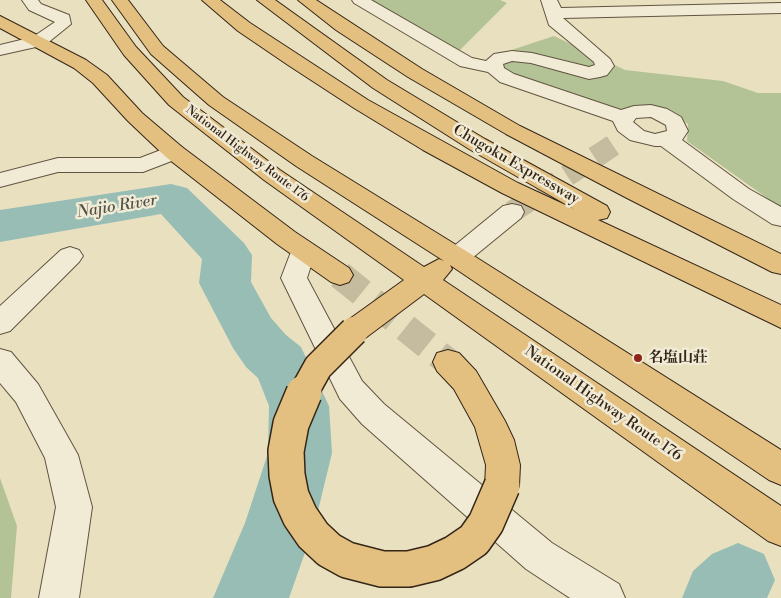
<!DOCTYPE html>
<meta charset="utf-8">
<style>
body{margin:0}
canvas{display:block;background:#e9e0c0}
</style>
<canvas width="781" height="598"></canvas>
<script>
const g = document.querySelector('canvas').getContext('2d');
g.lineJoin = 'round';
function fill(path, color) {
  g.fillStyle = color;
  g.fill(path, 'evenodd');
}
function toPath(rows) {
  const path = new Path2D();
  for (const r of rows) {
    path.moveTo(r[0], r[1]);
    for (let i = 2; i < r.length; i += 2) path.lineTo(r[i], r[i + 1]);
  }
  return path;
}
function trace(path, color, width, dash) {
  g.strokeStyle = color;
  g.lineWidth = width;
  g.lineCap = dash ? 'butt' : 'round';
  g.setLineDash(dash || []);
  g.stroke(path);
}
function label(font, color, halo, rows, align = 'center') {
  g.font = font + ' "Libre Bodoni","Noto Serif JP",serif';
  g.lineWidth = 5;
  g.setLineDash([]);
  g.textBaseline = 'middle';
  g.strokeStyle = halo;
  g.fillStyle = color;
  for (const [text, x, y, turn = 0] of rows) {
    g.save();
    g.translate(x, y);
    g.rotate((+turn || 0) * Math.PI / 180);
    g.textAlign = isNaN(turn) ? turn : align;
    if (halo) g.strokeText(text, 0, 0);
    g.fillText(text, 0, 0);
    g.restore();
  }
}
fill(toPath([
 [370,0,500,0,507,3,459,51],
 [554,36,625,70,723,81,758,93,781,93,781,208,687,141,688,124,665,110,641,105,620,111,505,72,487,58],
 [0,478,17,526,11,598,0,598]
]), '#b4c395');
fill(toPath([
 [171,184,187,188,244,243,252,255,251,282,271,318,286,335,301,347,329,406,332,453,314,527,289,598,213,598,245,523,268,453,269,406,258,378,246,367,233,348,199,283,202,259,161,214,0,242,0,210,171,184],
 [738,543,764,554,775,580,767,598,682,598,693,571,712,554,738,543]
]), '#97bdb5');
trace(toPath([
 [512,212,615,144]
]), '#c5bb9e', 22, [22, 11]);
trace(toPath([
 [340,275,448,362]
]), '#c5bb9e', 28, [28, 14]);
const minor = toPath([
 [22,0,38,0,41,4,69,15,71,24,45,45,0,55,0,45,33,37,55,22,29,10,22,0],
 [352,0,371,0,472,58,486,61,494,54,512,51,532,53,589,67,595,65,594,62,549,25,541,0,557,0,561,8,781,3,781,13,563,18,610,59,614,66,607,75,600,77,589,79,531,63,512,61,503,64,504,68,514,74,621,110,634,106,651,105,667,109,681,117,688,131,682,140,749,189,781,207,781,226,772,224,733,199,661,146,655,146,630,140,618,131,613,121,500,82,488,72,460,66,354,3,352,0],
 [651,117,666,125,667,131,655,134,644,131,633,122,636,118,651,117],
 [174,145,182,147,185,152,182,157,143,172,58,172,0,187,0,173,58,158,140,158,174,145],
 [512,204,521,206,524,212,521,218,466,263,457,266,448,263,444,257,448,251,503,206,512,204],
 [303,241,312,244,316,250,307,278,362,381,384,404,552,543,619,584,625,598,570,598,526,569,362,424,340,399,281,278,294,244,303,241],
 [70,247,79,250,83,256,79,262,10,331,0,334,0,306,61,250,70,247],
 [0,349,11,352,38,384,78,455,92,507,79,598,39,598,56,507,45,458,16,402,0,383,0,349]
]);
const highway = toPath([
 [86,0,102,0,136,47,183,97,280,170,424,267,439,259,444,261,296,166,209,105,151,54,112,0,128,0,163,46,223,97,312,156,466,251,781,450,781,485,769,480,450,265,452,269,443,280,781,506,781,546,768,541,424,294,364,339,354,342,344,339,340,331,344,323,404,280,264,180,169,105,124,55,86,0],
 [202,0,220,0,250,23,368,100,518,183,574,209,469,149,373,88,257,0,275,0,387,80,485,139,607,206,610,212,607,218,598,220,781,305,781,328,502,193,423,150,354,108,288,65,238,31,202,0],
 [298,0,316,0,422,69,520,126,781,254,781,274,772,272,625,197,506,134,408,77,336,30,298,0],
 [0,16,86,60,107,75,142,113,182,147,295,232,349,268,353,275,349,282,340,285,331,282,277,244,166,157,128,121,93,83,74,68,0,28,0,16],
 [448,350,459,353,476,371,505,421,514,440,520,465,519,486,514,498,502,503,490,498,485,486,486,465,475,427,454,389,437,371,433,362,437,353,448,350]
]);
trace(minor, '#615441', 2);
trace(highway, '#342517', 2);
fill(minor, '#f1ebd6');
fill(highway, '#e4c080');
const highwayBridgeFar1 = toPath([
 [303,394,318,367,354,331]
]);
const highwayBridge = toPath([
 [304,393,291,424,286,451,287,475,291,496,300,516,313,535,329,550,347,560,382,569,409,569,434,563,455,553,474,540,486,523,502,486]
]);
trace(highwayBridgeFar1, '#342517', 31, []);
trace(highwayBridge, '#342517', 38, []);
trace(highwayBridgeFar1, '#e4c080', 28);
trace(highwayBridge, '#e4c080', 35);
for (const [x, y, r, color] of [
 [638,358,5,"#8f2418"]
]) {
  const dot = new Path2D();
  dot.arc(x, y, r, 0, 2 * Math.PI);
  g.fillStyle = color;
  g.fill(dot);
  trace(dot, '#f1ebd6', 2);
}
label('12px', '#342517', '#f1ebd6', [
 ["National Highway Route 176",247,154,37]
]);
label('15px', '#342517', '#f1ebd6', [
 ["Chugoku Expressway",516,165,30],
 ["National Highway Route 176",603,404,35]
]);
label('bold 15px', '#342517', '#f1ebd6', [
 ["名塩山荘",648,358]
], 'left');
label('italic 16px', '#525346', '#f1ebd6', [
 ["Najio River",117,207,-9]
]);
</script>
